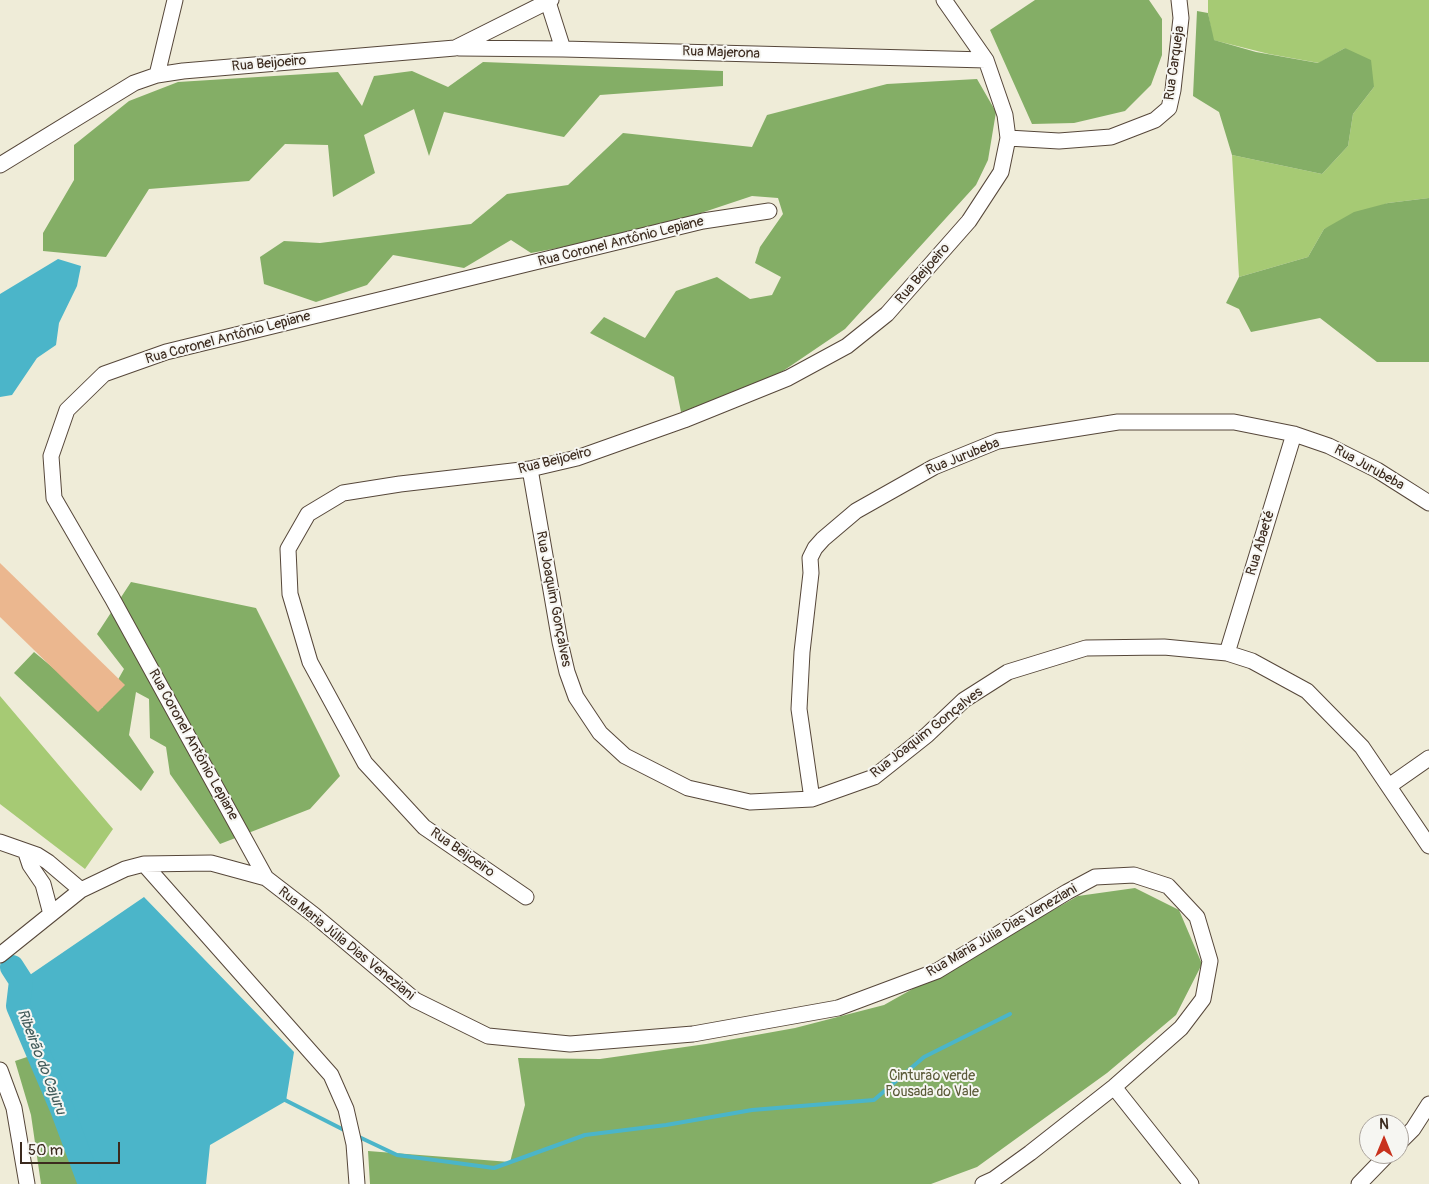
<!DOCTYPE html>
<meta charset="utf-8">
<style>
body{margin:0}
#map{position:relative;width:1429px;height:1184px;overflow:hidden;background:#efecd8;font-family:Pangolin,sans-serif}
canvas{display:block}
.north{position:absolute;left:1359px;top:1114px;width:50px;height:50px;box-sizing:border-box;background:#f6f6f2;border:1px solid #aba49d;border-radius:50%;rotate:0deg;font-size:14px;font-weight:700;line-height:20px;text-align:center;color:#3b2a1e}
.north::after{content:'';display:block;margin:auto;width:18px;height:22px;background:#c8321e;clip-path:polygon(50% 0,100% 100%,50% 72%,0 100%)}
.scale{position:absolute;left:20px;top:1142px;width:100px;height:22px;box-sizing:border-box;border:2px solid #3b2a1e;border-top:0;padding-left:6px;font-size:15px;line-height:18px;white-space:nowrap;color:#3b2a1e;-webkit-text-stroke:4px #f6f6f2;paint-order:stroke}
</style>
<div id="map">
<canvas width="1429" height="1184"></canvas>
<div class="north">N</div>
<div class="scale">50 m</div>
</div>
<script>
const g = document.querySelector('canvas').getContext('2d');
g.lineJoin = 'round';
function fill(path, color) {
  g.fillStyle = color;
  g.fill(path, 'evenodd');
}
function toPath(rows) {
  const path = new Path2D();
  for (const r of rows) {
    path.moveTo(r[0], r[1]);
    for (let i = 2; i < r.length; i += 2) path.lineTo(r[i], r[i + 1]);
  }
  return path;
}
function trace(path, color, width, dash) {
  g.strokeStyle = color;
  g.lineWidth = width;
  g.lineCap = dash ? 'butt' : 'round';
  g.setLineDash(dash || []);
  g.stroke(path);
}
function label(font, color, halo, rows, align = 'center') {
  g.font = font + ' Pangolin,sans-serif';
  g.lineWidth = 4;
  g.setLineDash([]);
  g.textBaseline = 'middle';
  g.strokeStyle = halo;
  g.fillStyle = color;
  for (const [text, x, y, turn = 0] of rows) {
    g.save();
    g.translate(x, y);
    g.rotate((+turn || 0) * Math.PI / 180);
    g.textAlign = isNaN(turn) ? turn : align;
    if (halo) g.strokeText(text, 0, 0);
    g.fillText(text, 0, 0);
    g.restore();
  }
}
fill(toPath([
 [1208,0,1429,0,1429,198,1388,203,1324,229,1308,257,1239,277,1232,155,1322,174,1348,146,1353,114,1374,87,1345,48,1319,63,1269,54,1213,40,1208,13],
 [0,696,113,829,85,869,0,804]
]), '#a6ca74');
fill(toPath([
 [1035,0,1149,0,1162,19,1162,55,1151,85,1125,111,1074,123,1032,124,990,30],
 [1197,11,1208,13,1214,40,1256,52,1318,63,1345,48,1371,60,1374,87,1353,114,1348,146,1322,174,1232,155,1219,112,1193,96],
 [483,62,723,71,723,86,600,95,564,137,444,112,429,156,414,109,364,135,375,173,333,197,328,145,285,144,249,181,149,189,106,257,43,251,43,233,74,180,74,145,129,101,178,82,338,72,362,106,374,76,412,71,448,87],
 [977,79,996,112,988,160,976,185,845,329,783,371,737,395,681,412,674,377,590,333,604,317,645,338,676,291,717,277,750,299,772,295,781,277,755,263,760,247,783,214,778,198,752,196,644,232,531,253,511,240,464,268,393,255,367,285,316,302,264,284,260,257,284,241,320,243,471,224,507,194,568,185,623,133,752,147,767,115,887,84],
 [1429,198,1429,362,1377,362,1320,318,1251,332,1239,309,1226,303,1239,277,1308,257,1324,229,1354,212,1388,203],
 [131,582,256,608,340,776,310,809,220,844,170,774,166,747,150,738,149,699,136,692,129,735,154,772,141,791,14,673,34,652,102,708,124,669,97,634],
 [1135,888,1179,910,1202,964,1176,1015,1107,1073,977,1167,931,1184,370,1184,368,1151,510,1162,525,1105,518,1058,600,1059,706,1044,795,1028,884,1005,1078,896],
 [39,1053,62,1109,90,1184,41,1184,31,1115,15,1061]
]), '#84ae66');
fill(toPath([
 [58,259,81,266,77,286,59,323,56,345,37,358,12,395,0,397,0,294],
 [144,897,294,1052,286,1101,210,1145,206,1184,90,1184,62,1109,18,1006,21,981]
]), '#4bb5c9');
trace(toPath([
 [283,1099,346,1131],
 [357,1136,397,1155,494,1168,585,1135,666,1125,752,1110,874,1100,924,1057,1010,1014]
]), '#4bb5c9', 4);
trace(toPath([
 [12,967,21,981,18,1006,62,1109,90,1184]
]), '#4bb5c9', 24);
fill(toPath([
 [0,563,125,685,98,712,0,617]
]), '#ebb78f');
const minor = toPath([
 [548,2,563,49],
 [459,48,563,49,986,60],
 [157,75,175,0],
 [1008,138,1059,141,1111,137,1155,120,1169,108,1173,90,1181,18,1179,0],
 [0,165,134,83,157,75,183,71,455,48,551,0],
 [530,469,560,642,567,672,576,697,600,733,625,756,688,788,750,802,812,799,874,777,927,735,964,700,1008,672,1086,648,1164,647,1227,653,1252,661,1307,691,1362,747,1429,846],
 [1227,653,1294,434],
 [1389,786,1429,758],
 [812,799,799,709,802,652,811,573,810,558,815,548,823,539,856,511,934,467,998,441,1118,422,1234,422,1294,434,1329,446,1377,470,1429,503],
 [0,842,37,855,48,862,81,890],
 [26,853,30,865,43,884,51,914],
 [144,864,331,1075,346,1109,354,1144,357,1184],
 [266,878,112,598,54,498,51,456,67,410,104,374,166,352,703,221,769,211],
 [526,897,424,827,365,763,310,662,290,594,288,549,308,514,343,493,400,484,530,469,577,458,684,420,788,378,847,346,887,314,969,221,1001,172,1008,138,1005,115,986,60,944,0],
 [0,955,81,890,125,869,144,864,211,863,266,878,314,915,415,1000,488,1036,570,1044,693,1034,838,1008,937,971,1067,892,1095,877,1134,875,1168,886,1197,917,1210,961,1203,999,1181,1028,1114,1087,1030,1153,994,1179,983,1184],
 [0,1070,14,1108,27,1184],
 [1114,1087,1191,1184],
 [1399,1143,1413,1129,1429,1104],
 [1359,1184,1388,1154]
]);
trace(minor, '#56473a', 17);
trace(minor, '#fff', 15);
label('14px', '#3b2a1e', '#f6f6f2', [
 ["Rua Majerona",721,53,2],
 ["Rua Carqueja",1175,63,-82],
 ["Rua Beijoeiro",269,64,-5],
 ["Rua Coronel Antônio Lepiane",621,242,-14],
 ["Rua Beijoeiro",923,274,-49],
 ["Rua Coronel Antônio Lepiane",228,338,-15],
 ["Rua Jurubeba",963,457,-22],
 ["Rua Beijoeiro",555,461,-14],
 ["Rua Jurubeba",1369,468,29],
 ["Rua Abaeté",1261,543,-73],
 ["Rua Joaquim Gonçalves",553,599,79],
 ["Rua Joaquim Gonçalves",927,733,-38],
 ["Rua Coronel Antônio Lepiane",193,745,61],
 ["Rua Beijoeiro",462,853,35],
 ["Rua Maria Júlia Dias Veneziani",1002,931,-30],
 ["Rua Maria Júlia Dias Veneziani",346,944,39]
]);
label('14px', '#5b5a38', '#f6f6f2', [
 ["Cinturão verde",932,1076],
 ["Pousada do Vale",932,1092]
]);
label('italic 15px', '#415b5a', '#f6f6f2', [
 ["Ribeirão do Cajuru",41,1062,69]
]);
</script>
